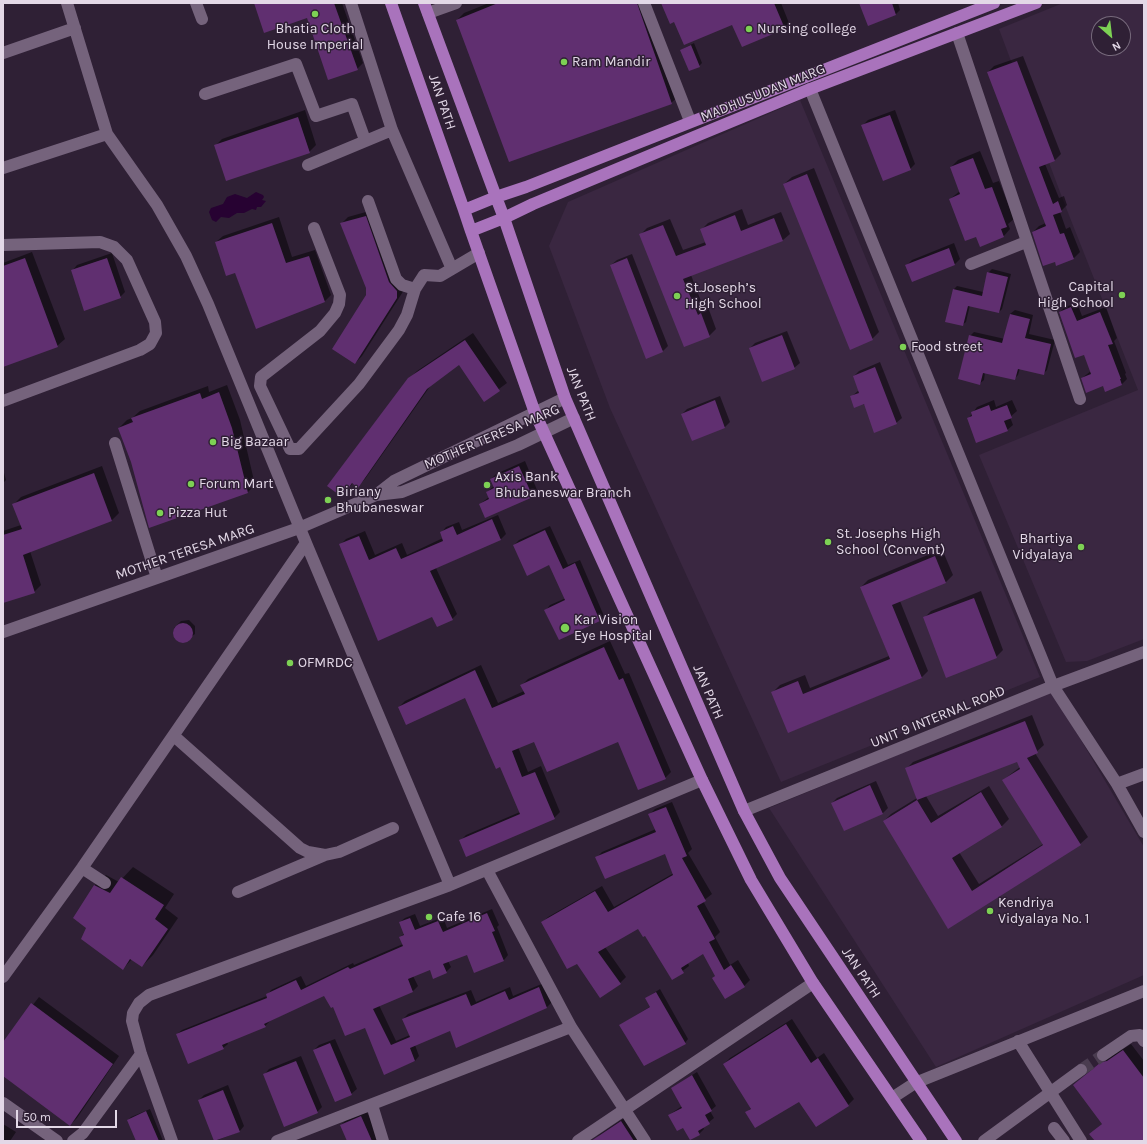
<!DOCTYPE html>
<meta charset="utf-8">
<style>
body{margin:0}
#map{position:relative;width:1147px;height:1144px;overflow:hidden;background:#2f2035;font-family:Karla,sans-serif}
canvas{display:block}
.frame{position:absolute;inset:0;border:4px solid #e3d8e7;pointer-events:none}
.north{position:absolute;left:1091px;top:16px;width:40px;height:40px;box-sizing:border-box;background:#2f2035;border:1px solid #776a7c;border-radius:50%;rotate:152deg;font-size:11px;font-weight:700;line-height:16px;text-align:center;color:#e3d8e7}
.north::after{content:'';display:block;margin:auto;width:14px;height:18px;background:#7dd154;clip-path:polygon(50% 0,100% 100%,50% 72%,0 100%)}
.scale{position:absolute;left:16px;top:1110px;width:101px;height:18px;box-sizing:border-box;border:2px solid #e3d8e7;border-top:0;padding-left:5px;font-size:12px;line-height:14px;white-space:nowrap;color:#e3d8e7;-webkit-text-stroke:3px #2f2035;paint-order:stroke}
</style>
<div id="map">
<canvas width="1147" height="1144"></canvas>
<div class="frame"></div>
<div class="north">N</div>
<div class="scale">50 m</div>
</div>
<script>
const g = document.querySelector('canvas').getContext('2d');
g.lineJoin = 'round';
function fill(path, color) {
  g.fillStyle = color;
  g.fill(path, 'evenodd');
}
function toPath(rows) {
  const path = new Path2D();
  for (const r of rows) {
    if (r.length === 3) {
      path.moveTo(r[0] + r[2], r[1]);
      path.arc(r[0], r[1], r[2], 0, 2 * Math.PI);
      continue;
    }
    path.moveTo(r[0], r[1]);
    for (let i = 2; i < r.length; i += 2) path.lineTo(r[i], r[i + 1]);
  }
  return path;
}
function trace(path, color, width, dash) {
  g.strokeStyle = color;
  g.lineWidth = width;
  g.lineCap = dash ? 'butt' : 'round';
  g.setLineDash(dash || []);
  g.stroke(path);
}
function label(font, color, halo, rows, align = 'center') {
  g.font = font + ' Karla,sans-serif';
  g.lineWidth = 3;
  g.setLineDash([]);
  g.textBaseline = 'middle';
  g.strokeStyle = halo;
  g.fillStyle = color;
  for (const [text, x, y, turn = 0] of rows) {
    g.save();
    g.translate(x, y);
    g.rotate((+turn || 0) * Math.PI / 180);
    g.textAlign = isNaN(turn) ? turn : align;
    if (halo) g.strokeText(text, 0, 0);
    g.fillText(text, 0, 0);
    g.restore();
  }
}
fill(toPath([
 [1063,3,1144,3,1144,639,1087,661,1066,662,979,455,1138,390,1063,200,999,29],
 [1099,24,1123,24,1123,48,1099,48],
 [800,100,1040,677,781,782,610,408,549,246,568,202],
 [1052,691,1144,847,1144,975,936,1067,769,808]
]), '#3a2741');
fill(toPath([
 [256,192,263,195,264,197,262,200,266,201,261,207,257,207,256,210,252,209,244,213,237,213,229,218,221,217,216,222,212,220,209,212,211,208,223,204,227,197,235,194,247,198]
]), '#270232');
fill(toPath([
 [255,3,342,3,363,63,357,69,308,17],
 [489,3,646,3,679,96,671,103,457,20,464,13],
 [662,3,781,3,789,23,784,28,675,21],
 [860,3,898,3,900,10,896,14,869,25],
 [694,43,702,63,699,66,681,50],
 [1023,56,1061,154,1055,160,1045,164,1059,198,1064,196,1067,205,1060,212,1066,229,1070,227,1080,252,1074,258,1057,265,1033,232,1039,226,1046,223,988,72,994,66],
 [305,110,316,145,309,152,215,146,222,139],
 [895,110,915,164,910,169,863,125,868,120],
 [980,151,993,183,999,181,1014,219,1008,224,1010,229,1003,237,977,236,950,199,960,191,951,167,958,160],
 [814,168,879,332,872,339,784,184,792,177],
 [742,209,748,225,781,212,790,234,783,240,691,275,704,309,708,307,716,329,709,336,640,235,647,228,670,219,683,250,706,242,701,230,708,223],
 [373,210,404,290,362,356,355,363,367,288,341,224,348,217],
 [279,217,292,257,315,250,331,295,325,301,256,328,235,272,216,242,223,236],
 [954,243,960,259,955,264,907,265,912,260],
 [32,252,65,339,57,346,3,366,3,263],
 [112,253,125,292,120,297,72,271,77,265],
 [632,254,668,346,663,351,611,265,617,260],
 [992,269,1011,274,1002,309,999,312,970,305,966,322,962,325,946,321,954,289,957,286,983,292,988,273],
 [1077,303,1082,316,1106,307,1117,338,1114,341,1126,373,1125,374,1127,379,1121,385,1103,385,1082,378,1091,371,1084,354,1060,312,1065,307],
 [1015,310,1033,315,1029,334,1055,340,1047,370,1043,374,1020,368,1018,375,1014,379,985,372,984,380,979,384,970,336,974,332,1005,339,1010,314],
 [787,331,800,363,794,368,750,348,755,343],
 [473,333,507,383,484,400,459,364,431,385,365,479,358,486,353,483,341,496,409,379,417,371],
 [880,362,902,418,896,423,851,397,859,390,854,376,859,371],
 [227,385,240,420,255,485,247,493,132,462,119,428,127,420,132,418,140,411,208,386,209,392],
 [720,396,730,422,725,427,692,440,682,414,687,409],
 [994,400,996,407,1012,400,1017,411,1010,417,1013,425,1007,430,968,419,977,407],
 [525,461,537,490,532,496,480,504,489,497,487,492,494,486,491,479,496,474],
 [102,466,119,513,112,520,30,551,41,585,34,592,3,602,3,531,21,525,14,504,21,497],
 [3,469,6,480,3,483],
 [498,515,506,534,501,539,436,568,457,614,452,619,433,616,341,544,346,539,365,531,375,555,402,543,407,555,443,538,441,533,446,527,459,522,462,530],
 [550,526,568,565,580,560,604,616,599,620,546,610,550,605,566,598,550,564,514,545,519,540],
 [942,549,953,575,946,582,900,601,928,671,921,678,789,732,773,692,780,685,805,675,810,688,889,656,861,587,868,580],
 [981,591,1003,650,996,657,924,618,931,611],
 [189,620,195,626,195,634,183,642,179,642,174,636,174,628,181,621],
 [610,641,625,674,629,673,671,772,665,778,618,741,534,740,518,747,528,772,541,766,560,812,554,818,460,841,466,835,520,812,501,766,466,696,399,707,405,701,481,665,498,703,524,691,522,685,528,679],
 [1032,715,1044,745,1035,753,1088,837,1080,844,948,928,884,821,891,814,917,798,906,769,913,762],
 [1017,760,1020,767,1003,780,1043,844,979,884,959,852,1002,826,1009,819,989,786,938,816,926,796],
 [876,781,888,808,883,813,844,830,832,803,837,798],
 [672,802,692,849,688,853,712,894,703,901,720,932,715,937,730,965,738,960,750,980,744,986,713,978,716,975,703,953,688,963,689,966,672,979,645,935,638,928,605,947,626,977,620,983,577,963,542,923,548,917,602,886,614,907,674,873,665,852,596,858,602,852,656,829,649,815,655,809],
 [133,867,174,894,165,908,178,918,153,955,142,966,132,959,123,969,87,928,95,885,106,875,119,882],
 [492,909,499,925,497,927,508,955,504,960,475,972,467,953,448,961,451,967,446,972,430,969,413,976,418,986,413,991,379,1005,396,1041,410,1035,403,1019,408,1014,471,990,476,1002,510,987,513,996,544,983,552,1002,547,1007,457,1046,450,1030,415,1045,419,1056,415,1061,385,1073,365,1027,334,1006,325,994,270,1021,265,1026,227,1042,228,1044,223,1048,177,1034,182,1030,267,996,271,990,301,976,306,986,353,963,354,965,403,944,400,937,405,933,400,922,405,918,415,914,420,926,443,917,447,928],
 [660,989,688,1039,685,1043,620,1025,651,1006,646,998],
 [39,997,119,1056,77,1118,70,1125,3,1075,3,1043],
 [792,1019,817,1058,824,1053,854,1099,848,1105,816,1126,799,1100,747,1112,752,1107,724,1064,730,1058],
 [335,1039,357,1089,351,1094,314,1050,319,1045],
 [1131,1044,1144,1061,1144,1141,1096,1141,1091,1134,1103,1123,1082,1078,1109,1055,1115,1054],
 [301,1056,322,1107,317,1112,264,1075,269,1069],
 [697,1072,716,1106,710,1111,714,1118,703,1127,704,1129,699,1134,683,1126,669,1115,682,1106,673,1087],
 [228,1085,244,1126,239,1132,215,1141,199,1100,204,1095],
 [150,1109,163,1141,137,1141,128,1120,131,1117],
 [367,1112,380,1141,348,1141,341,1125,346,1120],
 [626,1117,643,1141,594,1141,599,1135],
 [3,1124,16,1132,10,1141,3,1141]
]), '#0007');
fill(toPath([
 [254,3,334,3,358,70,328,80,307,18,264,33],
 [498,3,637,3,672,104,509,162,456,20],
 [661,3,774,3,785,29,742,47,732,25,684,45,674,22,670,24],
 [859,3,892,3,896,15,868,26],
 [691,45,700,67,689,71,680,50],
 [1017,61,1055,161,1039,167,1053,204,1058,201,1062,212,1053,215,1060,234,1064,233,1074,259,1056,266,1055,262,1043,266,1032,232,1046,226,987,72],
 [890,115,911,170,883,181,861,125],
 [298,117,310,153,226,181,214,145],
 [973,158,985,189,992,187,1007,227,1001,229,1004,237,980,247,976,237,965,241,949,199,960,194,950,167],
 [807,174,873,340,850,350,783,184],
 [735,215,741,231,774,218,783,241,683,279,698,315,701,313,710,337,684,347,639,234,663,225,676,256,706,245,700,229],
 [366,216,389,282,397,291,397,298,355,364,332,349,366,295,366,288,340,223],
 [272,223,286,263,309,256,325,302,256,329,235,273,226,276,215,242],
 [949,248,955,265,912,282,905,265],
 [25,258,58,347,3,367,3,266],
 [107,258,121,298,84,311,71,270],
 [627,258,663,352,646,359,610,265],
 [987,272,1008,277,999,313,968,306,963,326,945,322,953,289,982,296],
 [1071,307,1077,321,1100,312,1113,344,1108,345,1121,379,1120,379,1122,385,1105,392,1103,386,1086,393,1081,378,1091,374,1084,355,1075,358,1059,312],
 [1010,314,1030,319,1025,338,1051,344,1044,375,1018,369,1015,380,983,373,980,385,958,379,969,335,1002,343],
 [782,335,795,369,762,382,749,348],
 [465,340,500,391,484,402,459,365,427,389,358,488,352,483,342,497,327,486,408,378],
 [875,367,897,424,874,433,864,404,854,408,850,396,859,393,853,376],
 [219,392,232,428,248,493,149,528,131,462,118,428,133,422,131,418,200,393,202,399],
 [715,400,725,428,692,441,681,414],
 [989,405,991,411,1007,405,1012,418,1004,421,1008,431,976,443,967,418,972,416,971,412],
 [519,466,533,497,485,518,479,504,489,499,486,492,494,488,490,479],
 [94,473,112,521,23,555,35,593,3,603,3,535,22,529,12,504],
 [492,519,501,540,430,571,453,620,437,627,432,617,378,641,339,544,359,536,369,560,396,548,401,559,443,541,440,532,453,526,457,535],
 [545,530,563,569,575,563,600,621,559,640,544,610,565,600,549,565,527,576,513,545],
 [935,556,946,583,892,605,922,678,788,733,771,692,798,681,803,694,890,659,860,587],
 [974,598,997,658,946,678,923,617],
 [183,633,10],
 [604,647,619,680,623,678,666,779,638,790,618,742,547,772,534,742,512,751,522,777,535,772,555,819,466,857,459,840,520,814,500,767,496,769,465,698,406,725,398,707,475,670,492,708,525,694,520,685],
 [1025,721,1038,753,1027,758,1081,845,948,929,883,821,917,800,905,768],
 [1017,762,1020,769,1002,780,1043,845,972,891,952,858,1002,827,981,792,931,823,917,800],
 [870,785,883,814,844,831,831,803],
 [666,807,687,856,682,858,706,901,697,906,715,939,709,942,724,970,731,965,745,987,725,999,712,978,715,976,703,954,681,968,684,973,672,980,645,936,643,937,638,929,598,952,621,984,600,998,577,964,567,969,541,922,595,891,608,912,673,875,665,854,605,879,595,857,656,832,648,814],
 [121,877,164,905,155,919,168,929,142,967,130,959,123,970,81,939,86,928,73,918,94,885,110,893],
 [487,913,495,931,492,932,504,961,474,973,467,955,443,964,447,973,433,979,430,970,408,979,413,992,373,1009,391,1045,410,1037,402,1019,466,994,471,1006,505,991,509,1000,539,987,547,1008,456,1048,450,1031,410,1048,415,1061,384,1075,365,1028,345,1036,333,1007,331,1008,324,996,264,1024,266,1027,222,1045,224,1049,188,1064,176,1034,267,998,266,994,296,980,301,990,348,967,350,969,403,946,399,937,404,935,399,922,410,918,415,930,438,921,443,932],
 [656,992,686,1044,644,1066,619,1025,650,1007,645,998],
 [31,1003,113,1064,70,1126,3,1076,3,1042],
 [786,1024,811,1063,818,1058,849,1106,816,1127,799,1102,755,1128,745,1112,751,1109,723,1064],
 [330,1043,352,1095,335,1102,313,1050],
 [1123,1050,1144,1078,1144,1141,1095,1141,1089,1134,1102,1124,1073,1085,1101,1062,1107,1061],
 [296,1061,318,1113,284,1127,263,1074],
 [692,1075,712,1111,705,1115,710,1124,698,1131,700,1135,690,1140,683,1128,677,1131,668,1115,682,1108,671,1088],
 [223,1090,240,1132,214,1141,198,1100],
 [146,1111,159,1141,136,1141,127,1120],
 [361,1116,372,1141,347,1141,340,1125],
 [621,1121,634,1141,591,1141]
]), '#602f70');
trace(toPath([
 [1081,1070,1103,1055]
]), '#4a3c50', 12, [12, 6]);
trace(toPath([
 [196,3,202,19],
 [351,3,392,130,452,269],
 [644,3,690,121],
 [428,13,456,3],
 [957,33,1080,399],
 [3,53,75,28],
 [810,89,1053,686,1117,784,1144,832],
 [205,94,296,64,316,116,352,104,365,140],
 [308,165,392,130],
 [3,168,107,134],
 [368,201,396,279,402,285,415,289],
 [314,228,340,295,339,304,335,313,320,331,261,377,260,386,290,449,299,449,359,384,399,330,407,315,415,289,424,275,440,276,479,253],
 [3,245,100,242,114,247,127,260,155,322,156,333,150,344,140,350,3,401],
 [971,264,1026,242],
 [115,443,157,578],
 [376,495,402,492,518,445,574,418],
 [306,543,450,885],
 [3,632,299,528,376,495,394,481,565,398],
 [174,736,300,848,308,852,325,855,339,852,393,828],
 [1117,784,1144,774],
 [744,811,1053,686,1144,652],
 [82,868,105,883],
 [487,870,571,1027,645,1141],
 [238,892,325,855],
 [3,977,82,868,306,543,208,304,186,256,157,205,107,134,67,3],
 [1018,1041,1081,1141],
 [1103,1055,1131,1036,1140,1035,1144,1041],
 [892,1098,915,1083,1144,991],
 [3,1103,57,1141],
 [372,1105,383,1141],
 [1054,1128,1064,1141],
 [73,1141,83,1133,141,1054],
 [172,1141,141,1054,132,1021,133,1013,139,1003,149,995,450,885,702,780],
 [277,1141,571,1027],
 [578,1141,813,983],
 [984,1141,1081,1070]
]), '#75637c', 12);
trace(toPath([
 [391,3,464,210],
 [424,3,496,197,526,187,994,3],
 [471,231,535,413,702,780,751,880,813,983,921,1141],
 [956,1141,780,878,744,811,565,398,504,218,496,197,464,210,471,231,504,218,533,204,694,137,810,89,1036,3]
]), '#a973bc', 12);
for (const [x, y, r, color] of [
 [315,14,4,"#7dd154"],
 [749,29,4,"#7dd154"],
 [564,62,4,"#7dd154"],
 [1122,295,4,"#7dd154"],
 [677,296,4,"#7dd154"],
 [903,347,4,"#7dd154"],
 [213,442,4,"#7dd154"],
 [191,484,4,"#7dd154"],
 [487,485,4,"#7dd154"],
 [328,500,4,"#7dd154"],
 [160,513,4,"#7dd154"],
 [828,542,4,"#7dd154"],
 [1081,547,4,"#7dd154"],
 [565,628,5,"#7dd154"],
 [290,663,4,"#7dd154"],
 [990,911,4,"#7dd154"],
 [429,917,4,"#7dd154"]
]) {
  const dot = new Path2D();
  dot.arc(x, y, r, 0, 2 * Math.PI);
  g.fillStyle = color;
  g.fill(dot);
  trace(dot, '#2f2035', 1.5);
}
label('14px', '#e3d8e7', '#2f2035', [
 ["Bhatia Cloth",315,29,"center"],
 ["House Imperial",315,45,"center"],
 ["Nursing college",757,29],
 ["Ram Mandir",572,62],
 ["Capital",1114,287,"right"],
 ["High School",1114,303,"right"],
 ["St.Joseph’s",685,288],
 ["High School",685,304],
 ["Food street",911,347],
 ["Big Bazaar",221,442],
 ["Axis Bank",495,477],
 ["Bhubaneswar Branch",495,493],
 ["Forum Mart",199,484],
 ["Biriany",336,492],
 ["Bhubaneswar",336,508],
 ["Pizza Hut",168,513],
 ["St. Josephs High",836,534],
 ["School (Convent)",836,550],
 ["Bhartiya",1073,539,"right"],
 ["Vidyalaya",1073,555,"right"],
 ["Kar Vision",574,620],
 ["Eye Hospital",574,636],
 ["OFMRDC",298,663],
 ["Kendriya",998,903],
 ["Vidyalaya No. 1",998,919],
 ["Cafe 16",437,917]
], 'left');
label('14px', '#e3d8e7', '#2f2035', [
 ["MADHUSUDAN MARG",763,93,-22],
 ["JAN PATH",442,102,71],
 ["JAN PATH",581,394,68],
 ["MOTHER TERESA MARG",492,437,-23],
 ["MOTHER TERESA MARG",185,552,-19],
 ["JAN PATH",708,692,67],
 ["UNIT 9 INTERNAL ROAD",938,717,-22],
 ["JAN PATH",861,973,56]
]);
</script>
